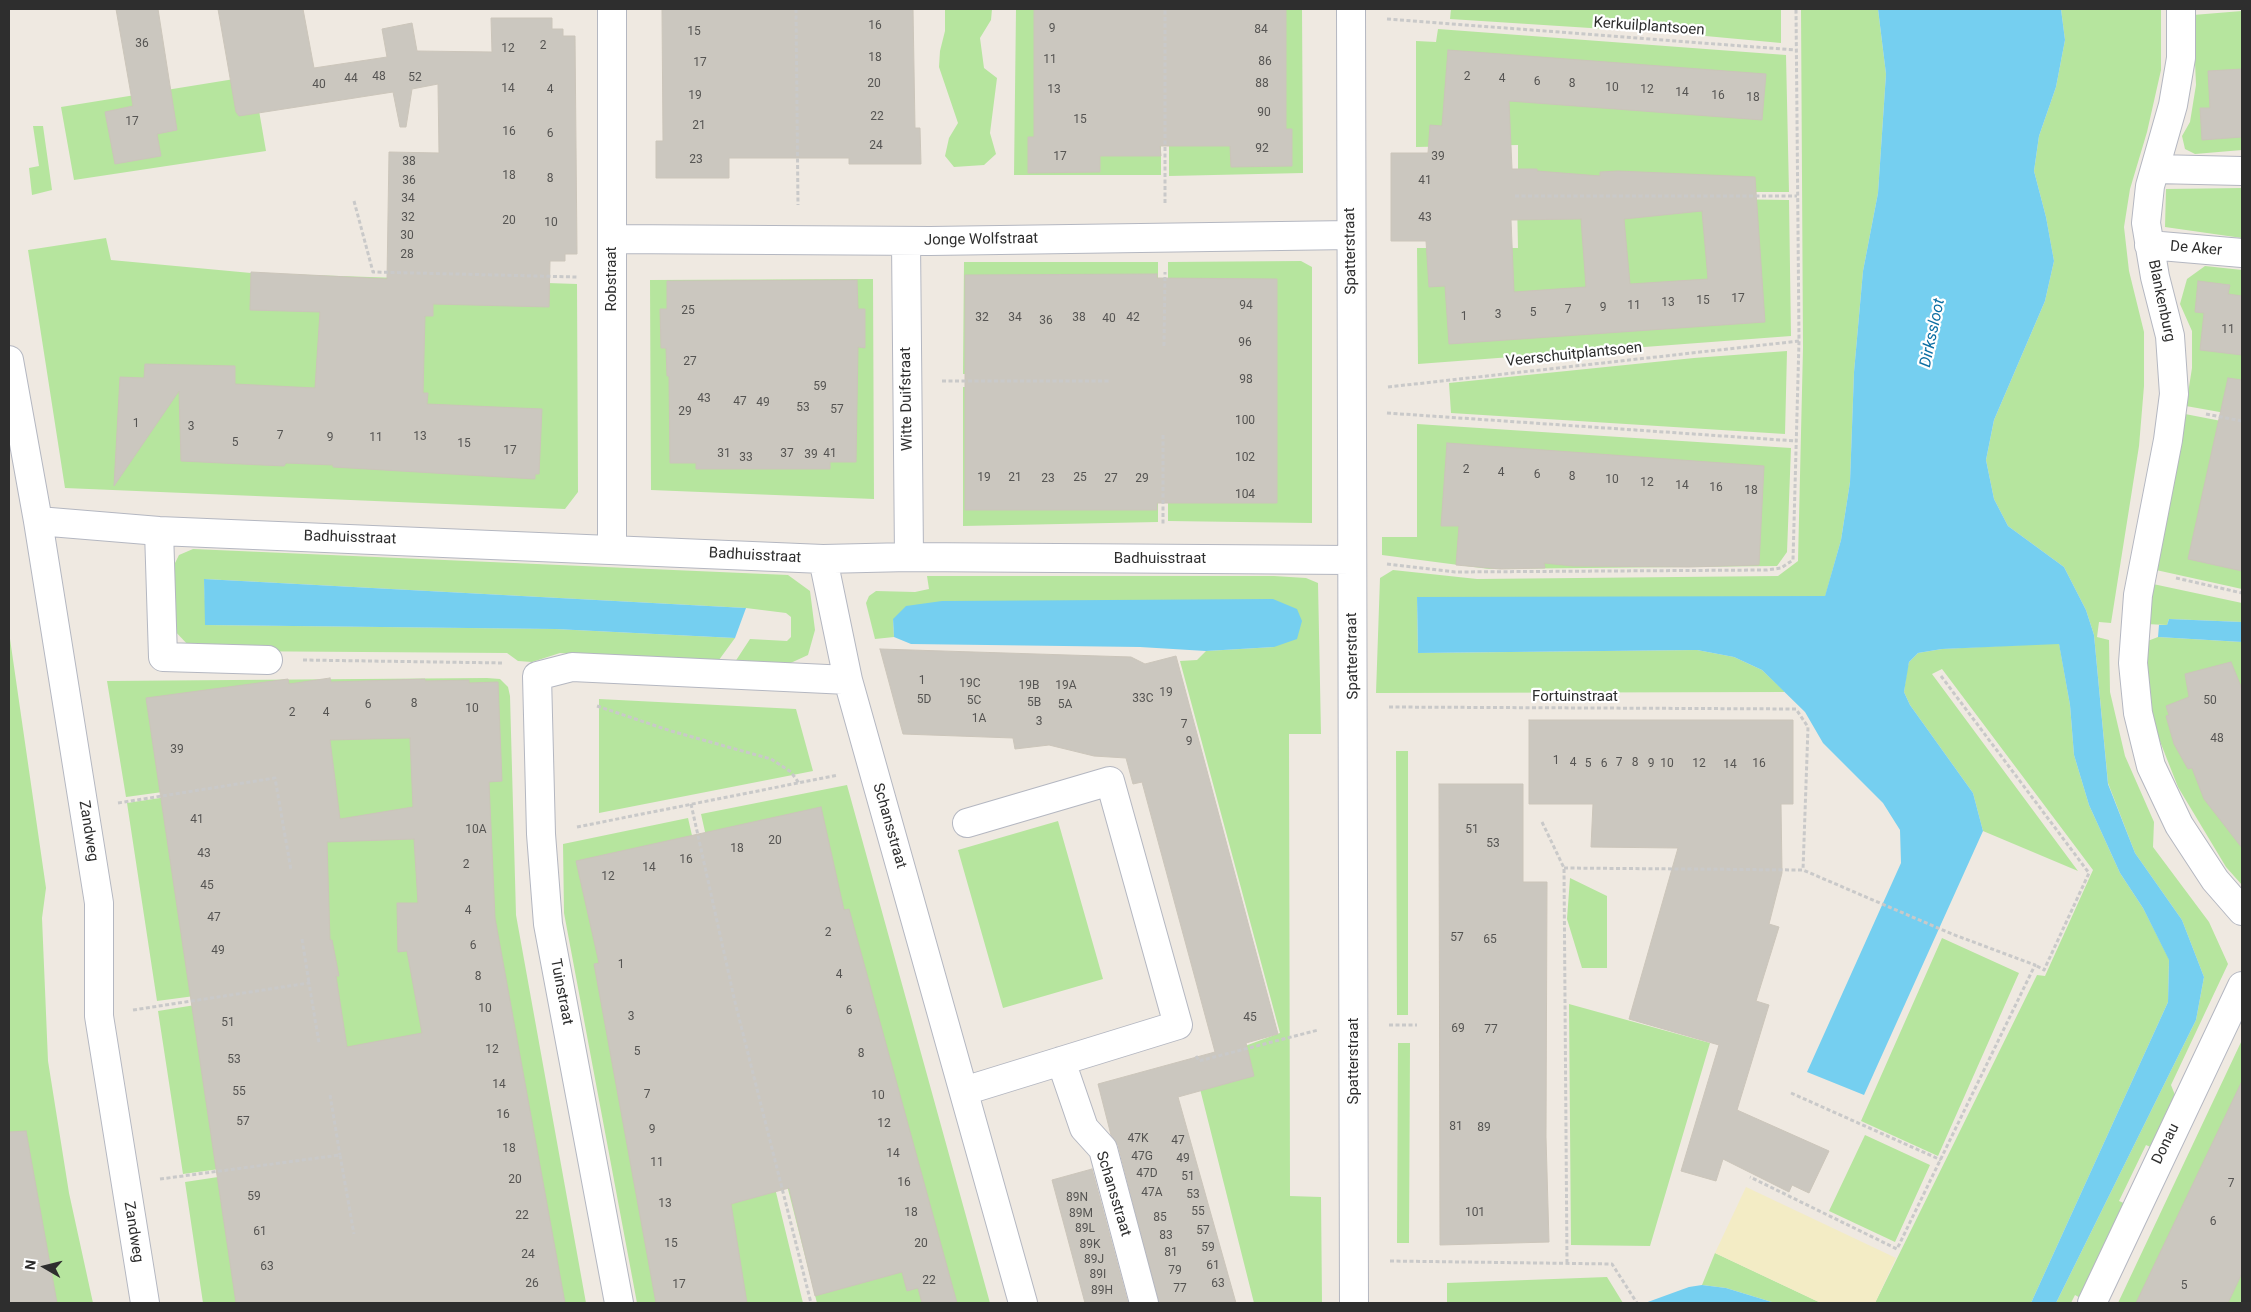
<!DOCTYPE html>
<style>
body{margin:0}
#map{position:relative;width:2251px;height:1312px;overflow:hidden;background:#efe9e1;font-family:Roboto,sans-serif}
canvas{display:block}
.frame{position:absolute;inset:0;border:10px solid #2e2e2e;pointer-events:none}
.north{position:absolute;left:20px;top:1242px;width:50px;height:50px;-webkit-text-stroke:4px #fff;paint-order:stroke;rotate:278deg;font-size:14px;font-weight:700;line-height:20px;text-align:center;color:#2e2e2e}
.north::after{content:'';display:block;margin:auto;width:18px;height:22px;background:#2e2e2e;clip-path:polygon(50% 0,100% 100%,50% 72%,0 100%)}
</style>
<div id="map">
<canvas width="2251" height="1312"></canvas>
<div class="frame"></div>
<div class="north">N</div>
</div>
<script>
const g = document.querySelector('canvas').getContext('2d');
g.lineJoin = 'round';
function fill(path, color) {
  g.fillStyle = color;
  g.fill(path, 'evenodd');
}
function toPath(rows) {
  const path = new Path2D();
  for (const r of rows) {
    path.moveTo(r[0], r[1]);
    for (let i = 2; i < r.length; i += 2) path.lineTo(r[i], r[i + 1]);
  }
  return path;
}
function trace(path, color, width, dash) {
  g.strokeStyle = color;
  g.lineWidth = width;
  g.lineCap = dash ? 'butt' : 'round';
  g.setLineDash(dash || []);
  g.stroke(path);
}
function label(font, color, halo, rows, align = 'center') {
  g.font = font + ' Roboto,sans-serif';
  g.lineWidth = 4.5;
  g.setLineDash([]);
  g.textBaseline = 'middle';
  g.strokeStyle = halo;
  g.fillStyle = color;
  for (const [text, x, y, turn = 0] of rows) {
    g.save();
    g.translate(x, y);
    g.rotate((+turn || 0) * Math.PI / 180);
    g.textAlign = isNaN(turn) ? turn : align;
    if (halo) g.strokeText(text, 0, 0);
    g.fillText(text, 0, 0);
    g.restore();
  }
}
fill(toPath([
 [945,9,992,9,991,20,980,38,984,68,997,78,990,133,996,154,984,165,954,167,945,156,949,138,958,123,939,67,940,51,945,31],
 [1016,9,1161,9,1161,175,1014,175],
 [1169,9,1302,9,1303,173,1169,176],
 [1451,9,1781,9,1781,43,1684,34,1450,19],
 [1801,9,1878,9,1886,74,1878,193,1863,271,1854,372,1850,482,1841,540,1825,597,1417,598,1418,653,1697,650,1734,657,1762,670,1785,692,1376,693,1380,578,1393,570,1477,579,1778,576,1798,561,1803,348],
 [2061,9,2161,9,2161,70,2147,132,2130,189,2124,227,2129,271,2144,332,2144,386,2139,446,2111,623,2099,622,2097,637,2109,640,2110,692,2125,756,2154,822,2153,847,2209,922,2228,964,2171,1085,2177,1100,2155,1149,2146,1145,2119,1201,2128,1205,2082,1299,2075,1295,2071,1303,2056,1303,2196,1020,2204,977,2182,920,2135,853,2108,783,2094,635,2086,610,2064,567,2008,526,1994,499,1986,460,1994,420,2045,301,2054,261,2046,217,2034,171,2039,136,2056,87,2065,40],
 [2242,11,2242,150,2195,154,2185,149,2182,136,2190,122,2196,85,2193,15],
 [1438,29,1786,55,1789,192,1518,192,1518,145,1416,147,1416,41,1436,42],
 [253,76,266,151,74,180,61,107],
 [33,126,43,126,52,190,32,195,29,168,39,166],
 [2242,188,2242,238,2165,227,2166,189],
 [1653,198,1789,200,1791,336,1418,364,1417,248,1518,248,1517,200],
 [106,238,111,260,251,273,577,284,578,492,565,509,65,488,28,250],
 [1301,261,1312,267,1312,523,1168,521,1168,429,1158,429,1158,522,963,526,963,387,1114,387,1114,376,963,374,964,262,1158,262,1158,354,1168,354,1168,262],
 [2205,266,2242,270,2242,416,2186,406,2192,368,2192,331,2180,304,2187,279],
 [873,279,874,499,651,490,650,280],
 [1787,351,1785,434,1451,413,1449,383,1694,358],
 [2185,414,2242,425,2242,589,2156,570],
 [1417,424,1791,448,1787,552,1777,566,1489,569,1382,555,1382,537,1417,537],
 [193,549,788,575,810,591,815,630,808,655,784,666,733,665,750,639,787,641,791,637,791,617,786,613,746,608,204,579,206,625,555,629,735,638,716,664,560,653,532,662,518,661,507,653,219,651,190,647,172,628,172,569,179,555],
 [927,576,1274,576,1306,578,1318,583,1321,734,1289,734,1290,1196,1321,1197,1322,1303,1254,1303,1194,1065,1280,1033,1180,661,1197,660,1206,651,1274,647,893,619,894,637,875,639,866,603,869,596,876,591,915,592,929,589],
 [2153,584,2242,603,2242,622,2169,619,2167,625,2146,624],
 [9,632,46,888,42,918,48,1061,69,1193,93,1303,9,1303],
 [2158,637,2242,642,2242,885,2226,867,2178,787,2152,721,2145,642],
 [2059,643,2070,705,2074,755,2089,805,2120,873,2143,908,2169,959,2168,1002,2031,1303,1875,1303,2037,975,2045,976,2093,870,1942,669,1932,674,2078,871,1983,831,1973,793,1910,705,1904,692,1907,670,1909,662,1918,653,1942,649],
 [487,678,500,679,508,687,510,696,516,915,586,1303,203,1303,185,1182,337,1159,336,1153,183,1174,158,1011,307,987,307,981,157,1001,127,803,272,781,279,776,126,797,107,681],
 [599,699,796,709,813,771,599,813],
 [1396,751,1408,751,1408,1015,1397,1015],
 [847,785,990,1303,817,1303,765,1099,701,814],
 [688,818,735,1024,803,1303,637,1303,564,913,563,844],
 [1058,821,1103,979,1003,1008,958,850],
 [1570,878,1607,896,1607,968,1582,968,1567,919],
 [1942,938,2019,973,1938,1156,1861,1121],
 [1569,1004,1710,1043,1650,1246,1571,1245],
 [2242,1040,2242,1303,2118,1303],
 [1398,1043,1410,1043,1409,1243,1397,1243],
 [1865,1135,1930,1165,1895,1242,1829,1211],
 [1715,1253,1821,1303,1775,1303,1726,1288,1702,1285],
 [1607,1277,1623,1303,1447,1303,1447,1283]
]), '#b6e59e');
fill(toPath([
 [1746,1187,1896,1258,1875,1303,1821,1303,1715,1253]
]), '#f3ecc5');
fill(toPath([
 [1878,9,2061,9,2065,40,2056,87,2039,136,2034,171,2046,217,2054,261,2045,301,1994,420,1986,460,1994,499,2008,526,2064,567,2086,610,2094,635,2108,784,2135,853,2182,920,2204,977,2196,1020,2056,1303,2031,1303,2168,1002,2169,960,2143,908,2120,873,2089,805,2074,755,2070,705,2059,644,1942,649,1918,653,1909,662,1904,692,1910,705,1973,793,1983,831,1864,1095,1807,1072,1901,863,1900,830,1883,803,1823,743,1805,712,1762,670,1734,657,1697,650,1418,653,1417,597,1825,596,1841,540,1850,482,1854,372,1863,271,1878,193,1886,74],
 [204,579,746,608,735,638,555,629,205,625],
 [1273,599,1297,609,1302,621,1297,639,1274,647,1206,651,1140,647,911,644,894,637,893,619,906,606,942,601],
 [2169,619,2242,622,2242,642,2158,637,2159,625,2167,625],
 [1702,1285,1726,1288,1775,1303,1645,1303,1689,1287]
]), '#75cff0');
const building = toPath([
 [116,9,158,9,177,130,157,134,161,156,115,164,105,112,133,106,116,9],
 [218,9,303,9,314,68,387,57,382,29,412,23,417,51,492,52,491,18,552,18,552,29,563,29,563,36,575,36,577,254,565,254,565,261,550,261,549,307,433,304,433,316,425,316,423,393,428,393,427,404,542,409,539,474,535,474,535,479,333,467,333,465,286,463,284,466,262,465,181,461,179,391,114,486,120,377,144,378,145,364,235,366,235,384,315,388,320,312,250,310,251,272,387,279,389,152,439,153,438,84,412,89,406,127,400,127,393,92,239,116,236,112,218,9],
 [662,9,913,9,915,128,920,128,921,164,849,164,849,158,729,158,729,178,656,178,656,141,663,141,662,9],
 [1034,9,1286,9,1286,129,1292,129,1292,166,1231,167,1230,146,1160,146,1161,156,1100,156,1100,172,1028,173,1028,137,1034,137,1034,9],
 [1448,50,1766,74,1762,120,1509,101,1512,169,1537,169,1537,171,1600,176,1600,172,1618,171,1755,177,1765,322,1449,344,1445,286,1429,287,1426,241,1391,241,1391,153,1428,153,1430,125,1442,126,1448,50],
 [1702,211,1708,279,1630,284,1624,219,1702,211],
 [1581,219,1586,287,1514,292,1511,220,1581,219],
 [2242,69,2242,137,2202,140,2200,108,2210,108,2208,71,2242,69],
 [1157,274,1157,278,1277,279,1277,503,1157,503,1157,510,965,510,965,275,1157,274],
 [857,280,858,309,865,309,865,348,858,347,856,462,830,462,830,469,696,469,696,463,670,463,669,376,667,376,666,348,661,348,660,309,667,309,667,281,857,280],
 [2198,281,2230,285,2228,294,2242,296,2242,355,2200,350,2204,313,2195,312,2198,281],
 [2228,378,2242,380,2242,571,2188,559,2228,378],
 [1447,443,1764,466,1759,565,1689,567,1573,566,1544,563,1545,568,1500,569,1456,565,1459,526,1441,526,1447,443],
 [880,649,1131,657,1145,664,1176,656,1278,1034,1246,1043,1254,1076,1178,1097,1236,1303,1159,1303,1118,1145,1111,1135,1098,1084,1215,1052,1142,782,1133,784,1126,758,1094,756,1049,745,1015,749,1013,738,903,734,880,649],
 [2231,662,2242,689,2242,848,2204,799,2192,768,2188,769,2174,744,2166,716,2169,715,2166,706,2189,697,2185,674,2231,662],
 [330,678,331,682,425,679,425,681,469,680,469,683,498,682,502,781,489,782,495,918,565,1303,236,1303,146,698,288,679,289,684,330,678],
 [410,738,413,807,340,819,330,740,410,738],
 [414,839,418,903,397,903,398,952,407,951,422,1033,347,1047,336,976,339,976,332,940,330,940,327,842,414,839],
 [1529,720,1793,720,1793,804,1781,804,1782,873,1769,924,1779,927,1756,1001,1769,1005,1737,1110,1829,1151,1809,1193,1792,1185,1789,1192,1723,1159,1716,1181,1681,1171,1719,1045,1629,1019,1678,848,1591,847,1593,804,1529,804,1529,720],
 [1439,784,1523,784,1523,882,1547,882,1546,1137,1549,1242,1440,1245,1439,784],
 [821,807,844,910,849,909,957,1303,922,1303,918,1288,907,1291,902,1272,815,1296,789,1188,731,1204,747,1303,656,1303,594,964,599,963,576,861,821,807],
 [2242,1081,2242,1273,2228,1303,2136,1303,2242,1081],
 [26,1131,48,1253,57,1303,9,1303,9,1132,26,1131],
 [1092,1169,1128,1303,1085,1303,1052,1180,1092,1169]
]);
fill(building, '#cbc7bf');
trace(building, '#cbc5ba', 1);
const minor = toPath([
 [1351,9,1354,1303],
 [2181,9,2181,58,2173,105,2150,186,2146,223,2155,277,2170,336,2174,394,2168,440,2138,595,2133,663,2138,713,2151,766,2179,825,2215,880,2242,911],
 [2155,169,2242,171],
 [612,239,930,241,1351,235],
 [906,241,909,557],
 [2149,245,2242,253],
 [9,360,38,521,99,903,99,1016,145,1303],
 [38,521,159,531,823,559,909,557,1351,560],
 [159,531,163,657,268,660],
 [612,549,612,9],
 [823,559,848,680,1023,1303],
 [1061,1061,1084,1128,1103,1149,1144,1303],
 [964,1091,1178,1025,1110,781,967,823],
 [619,1303,548,924,541,834,537,676,572,667,848,680],
 [2092,1303,2242,986]
]);
trace(minor, '#b4b7c1', 30);
trace(toPath([
 [796,9,798,205],
 [1387,19,1795,50],
 [1515,196,1797,196],
 [354,201,373,272,577,277],
 [1165,203,1165,9],
 [1164,346,1165,272],
 [942,381,1111,381],
 [1388,387,1799,341],
 [1387,413,1796,441],
 [2206,414,2242,421],
 [1163,435,1163,524],
 [1387,564,1455,572,1767,570,1781,568,1793,560,1799,341,1796,9],
 [2176,578,2242,593],
 [303,660,504,663],
 [1941,676,2089,873,2044,970,2035,965],
 [597,706,671,731,771,759,791,772,799,783],
 [1389,707,1796,709,1808,727,1803,870],
 [118,803,275,778,291,870],
 [691,804,735,1002,811,1303],
 [1542,822,1564,868,1567,1264],
 [577,827,838,775],
 [1564,868,1803,870,1952,934,2035,965,1897,1249,1750,1177],
 [302,939,309,983],
 [133,1010,309,983,319,1043],
 [1389,1025,1417,1025],
 [1196,1056,1199,1061,1318,1030],
 [1791,1093,1941,1160],
 [330,1095,340,1155],
 [160,1179,340,1155,354,1234],
 [1390,1261,1612,1264,1637,1303]
]), '#c9c9c9', 3, [4, 2.5]);
trace(minor, '#fff', 28);
label('12px', '#555452', null, [
 ["16",875,26],
 ["9",1052,29],
 ["84",1261,30],
 ["15",694,32],
 ["36",142,44],
 ["2",543,46],
 ["12",508,49],
 ["18",875,58],
 ["11",1050,60],
 ["86",1265,62],
 ["17",700,63],
 ["48",379,77],
 ["2",1467,77],
 ["52",415,78],
 ["44",351,79],
 ["4",1502,79],
 ["6",1537,82],
 ["20",874,84],
 ["88",1262,84],
 ["8",1572,84],
 ["40",319,85],
 ["10",1612,88],
 ["14",508,89],
 ["4",550,90],
 ["13",1054,90],
 ["12",1647,90],
 ["14",1682,93],
 ["19",695,96],
 ["16",1718,96],
 ["18",1753,98],
 ["90",1264,113],
 ["22",877,117],
 ["15",1080,120],
 ["17",132,122],
 ["21",699,126],
 ["16",509,132],
 ["6",550,134],
 ["24",876,146],
 ["92",1262,149],
 ["17",1060,157],
 ["39",1438,157],
 ["23",696,160],
 ["38",409,162],
 ["18",509,176],
 ["8",550,179],
 ["36",409,181],
 ["41",1425,181],
 ["34",408,199],
 ["32",408,218],
 ["43",1425,218],
 ["20",509,221],
 ["10",551,223],
 ["30",407,236],
 ["28",407,255],
 ["17",1738,299],
 ["15",1703,301],
 ["13",1668,303],
 ["94",1246,306],
 ["11",1634,306],
 ["9",1603,308],
 ["7",1568,310],
 ["25",688,311],
 ["5",1533,313],
 ["3",1498,315],
 ["1",1464,317],
 ["32",982,318],
 ["34",1015,318],
 ["38",1079,318],
 ["42",1133,318],
 ["40",1109,319],
 ["36",1046,321],
 ["11",2228,330],
 ["96",1245,343],
 ["27",690,362],
 ["98",1246,380],
 ["59",820,387],
 ["43",704,399],
 ["47",740,402],
 ["49",763,403],
 ["53",803,408],
 ["57",837,410],
 ["29",685,412],
 ["100",1245,421],
 ["1",136,424],
 ["3",191,427],
 ["7",280,436],
 ["13",420,437],
 ["9",330,438],
 ["11",376,438],
 ["5",235,443],
 ["15",464,444],
 ["17",510,451],
 ["31",724,454],
 ["37",787,454],
 ["41",830,454],
 ["39",811,455],
 ["33",746,458],
 ["102",1245,458],
 ["2",1466,470],
 ["4",1501,473],
 ["6",1537,475],
 ["8",1572,477],
 ["19",984,478],
 ["21",1015,478],
 ["25",1080,478],
 ["23",1048,479],
 ["27",1111,479],
 ["29",1142,479],
 ["10",1612,480],
 ["12",1647,483],
 ["14",1682,486],
 ["16",1716,488],
 ["18",1751,491],
 ["104",1245,495],
 ["1",922,681],
 ["19C",970,684],
 ["19B",1029,686],
 ["19A",1066,686],
 ["19",1166,693],
 ["33C",1143,699],
 ["5D",924,700],
 ["5C",974,701],
 ["50",2210,701],
 ["5B",1034,703],
 ["8",414,704],
 ["6",368,705],
 ["5A",1065,705],
 ["10",472,709],
 ["2",292,713],
 ["4",326,713],
 ["1A",979,719],
 ["3",1039,722],
 ["7",1184,725],
 ["48",2217,739],
 ["9",1189,742],
 ["39",177,750],
 ["1",1556,761],
 ["4",1573,763],
 ["7",1619,763],
 ["8",1635,763],
 ["5",1588,764],
 ["6",1604,764],
 ["9",1651,764],
 ["10",1667,764],
 ["12",1699,764],
 ["16",1759,764],
 ["14",1730,765],
 ["41",197,820],
 ["10A",476,830],
 ["51",1472,830],
 ["20",775,841],
 ["53",1493,844],
 ["18",737,849],
 ["43",204,854],
 ["16",686,860],
 ["2",466,865],
 ["14",649,868],
 ["12",608,877],
 ["45",207,886],
 ["4",468,911],
 ["47",214,918],
 ["2",828,933],
 ["57",1457,938],
 ["65",1490,940],
 ["6",473,946],
 ["49",218,951],
 ["1",621,965],
 ["4",839,975],
 ["8",478,977],
 ["10",485,1009],
 ["6",849,1011],
 ["3",631,1017],
 ["45",1250,1018],
 ["51",228,1023],
 ["69",1458,1029],
 ["77",1491,1030],
 ["12",492,1050],
 ["5",637,1052],
 ["8",861,1054],
 ["53",234,1060],
 ["14",499,1085],
 ["55",239,1092],
 ["7",647,1095],
 ["10",878,1096],
 ["16",503,1115],
 ["57",243,1122],
 ["12",884,1124],
 ["81",1456,1127],
 ["89",1484,1128],
 ["9",652,1130],
 ["47K",1138,1139],
 ["47",1178,1141],
 ["18",509,1149],
 ["14",893,1154],
 ["47G",1142,1157],
 ["49",1183,1159],
 ["11",657,1163],
 ["47D",1147,1174],
 ["51",1188,1177],
 ["20",515,1180],
 ["16",904,1183],
 ["7",2231,1184],
 ["47A",1152,1193],
 ["53",1193,1195],
 ["59",254,1197],
 ["89N",1077,1198],
 ["13",665,1204],
 ["55",1198,1212],
 ["18",911,1213],
 ["101",1475,1213],
 ["89M",1081,1214],
 ["22",522,1216],
 ["85",1160,1218],
 ["6",2213,1222],
 ["89L",1085,1229],
 ["57",1203,1231],
 ["61",260,1232],
 ["83",1166,1236],
 ["15",671,1244],
 ["20",921,1244],
 ["89K",1090,1245],
 ["59",1208,1248],
 ["81",1171,1253],
 ["24",528,1255],
 ["89J",1094,1260],
 ["61",1213,1266],
 ["63",267,1267],
 ["79",1175,1271],
 ["89I",1098,1275],
 ["22",929,1281],
 ["26",532,1284],
 ["63",1218,1284],
 ["17",679,1285],
 ["5",2184,1286],
 ["77",1180,1289],
 ["89H",1102,1291]
]);
label('15px', '#2e2e2e', '#fff', [
 ["Kerkuilplantsoen",1649,27,4],
 ["Jonge Wolfstraat",981,240,-1],
 ["De Aker",2196,249,5],
 ["Spatterstraat",1351,251,-91],
 ["Robstraat",612,279,-90],
 ["Blankenburg",2161,301,78],
 ["Veerschuitplantsoen",1574,355,-6],
 ["Witte Duifstraat",907,399,-91],
 ["Badhuisstraat",350,538,2],
 ["Badhuisstraat",755,556,3],
 ["Badhuisstraat",1160,559],
 ["Spatterstraat",1353,656,-91],
 ["Fortuinstraat",1575,697],
 ["Schansstraat",889,826,74],
 ["Zandweg",88,831,81],
 ["Tuinstraat",561,992,79],
 ["Spatterstraat",1354,1061,-90],
 ["Donau",2166,1144,-64],
 ["Schansstraat",1113,1194,73],
 ["Zandweg",133,1232,81]
]);
label('italic 16px', '#0d6fa3', '#fff', [
 ["Dirkssloot",1933,333,-78]
]);
</script>
